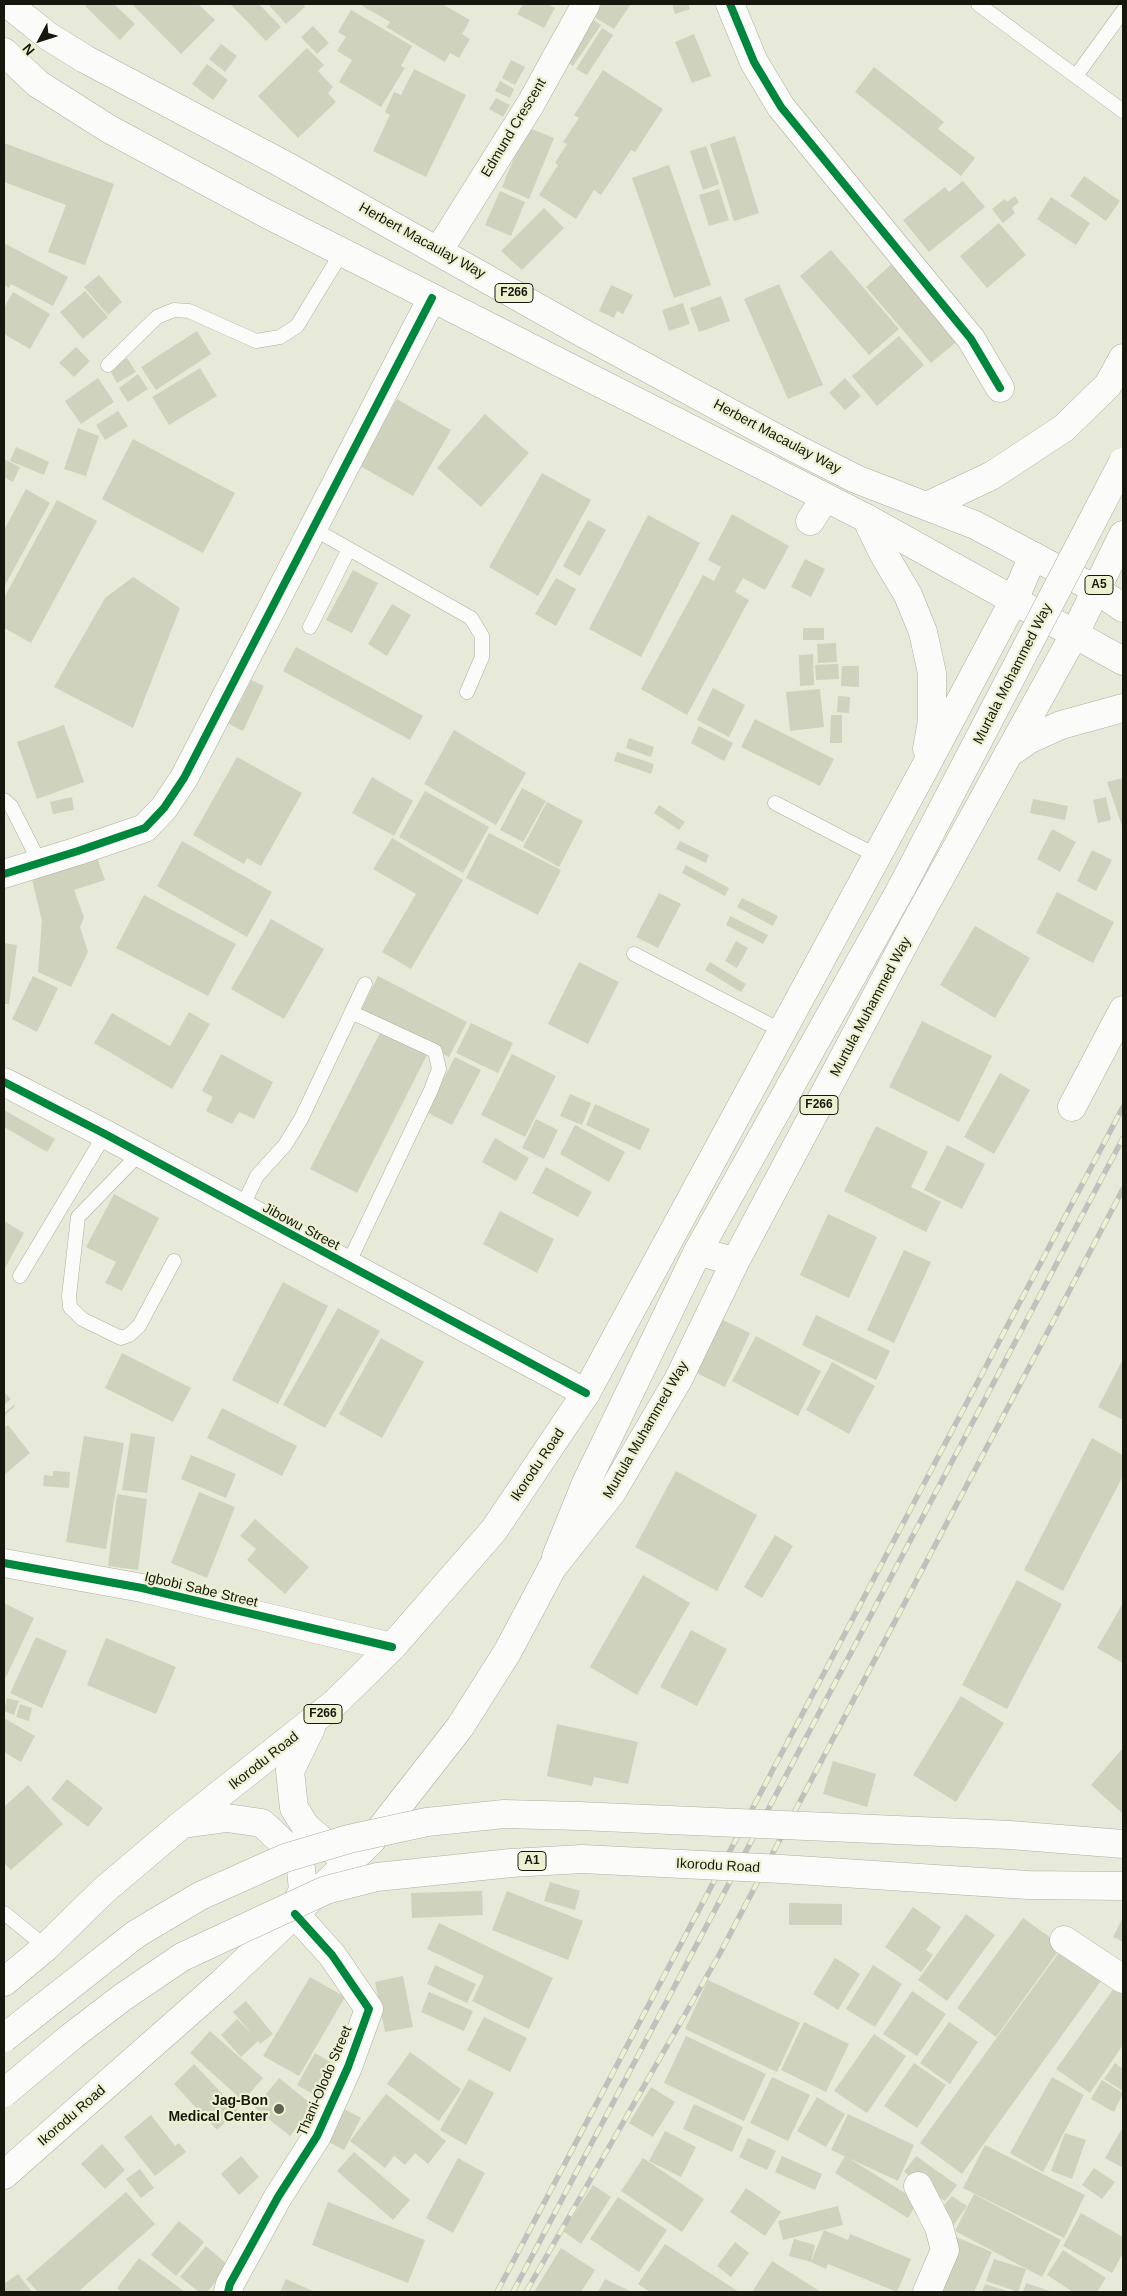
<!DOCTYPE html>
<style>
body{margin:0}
#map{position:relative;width:1127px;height:2296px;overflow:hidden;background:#e7ead8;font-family:Helvetica,sans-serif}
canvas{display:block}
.frame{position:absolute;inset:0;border:5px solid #17180d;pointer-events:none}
.north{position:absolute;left:15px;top:15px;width:50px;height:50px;-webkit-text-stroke:4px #edf1d1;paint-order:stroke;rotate:230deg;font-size:14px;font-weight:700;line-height:20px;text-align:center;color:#17180d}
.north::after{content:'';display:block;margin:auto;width:18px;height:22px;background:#17180d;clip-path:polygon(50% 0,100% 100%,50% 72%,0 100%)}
</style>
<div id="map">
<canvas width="1127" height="2296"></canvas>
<div class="frame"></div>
<div class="north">N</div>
</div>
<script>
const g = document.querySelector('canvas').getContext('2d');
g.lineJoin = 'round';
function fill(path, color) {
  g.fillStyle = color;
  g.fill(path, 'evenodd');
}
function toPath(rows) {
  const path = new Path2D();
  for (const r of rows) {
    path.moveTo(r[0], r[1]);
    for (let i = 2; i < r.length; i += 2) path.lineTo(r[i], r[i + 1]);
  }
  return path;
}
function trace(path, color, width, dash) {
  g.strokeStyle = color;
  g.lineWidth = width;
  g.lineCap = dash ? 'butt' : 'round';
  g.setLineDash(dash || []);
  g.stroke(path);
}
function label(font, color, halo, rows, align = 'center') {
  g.font = font + ' Helvetica,sans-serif';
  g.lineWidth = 4.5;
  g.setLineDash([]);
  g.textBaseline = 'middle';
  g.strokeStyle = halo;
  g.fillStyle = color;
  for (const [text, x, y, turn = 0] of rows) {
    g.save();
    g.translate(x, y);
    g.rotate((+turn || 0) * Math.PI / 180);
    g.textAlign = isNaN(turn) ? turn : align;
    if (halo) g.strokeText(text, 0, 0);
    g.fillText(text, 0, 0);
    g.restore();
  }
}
fill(toPath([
 [87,4,114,4,135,24,120,40,85,6],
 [132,4,198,4,215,20,181,54],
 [230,4,259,4,281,27,266,41],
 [268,4,303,4,305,7,286,24],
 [359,4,442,4,470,20,462,34,470,39,459,58,450,53,445,62,386,27,390,22],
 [523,4,548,4,555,8,544,28,517,14],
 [602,4,631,4,614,29,594,17],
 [672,4,688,4,690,9,675,14],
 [351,10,412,46,401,66,405,68,381,107,339,82,352,60,337,51,346,37,338,32],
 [587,16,601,25,573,66,560,57],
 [313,26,329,43,317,54,301,37],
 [602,28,613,35,587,75,576,69],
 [694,34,711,76,692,83,675,42],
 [221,44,237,56,225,72,209,59],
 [307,48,324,65,318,71,333,87,328,93,336,102,298,138,258,96],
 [511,60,525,67,515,85,502,78],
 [207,64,228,80,213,100,192,84],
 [874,67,944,122,938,129,975,158,961,176,855,92],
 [414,69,466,95,426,177,373,151,390,115,385,112,394,92,401,95],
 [603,70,663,109,635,152,631,150,601,195,594,190,576,219,539,195,558,165,555,163,567,144,563,142,579,118,574,115],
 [500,81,514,89,510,98,495,91],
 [496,98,510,105,503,117,489,109],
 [527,127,554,138,529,199,502,187],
 [735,136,759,213,734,221,710,144],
 [4,143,114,184,85,265,48,252,66,205,4,182],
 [706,146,719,184,703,190,690,151],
 [669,165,711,285,674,298,632,178],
 [1084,176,1120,201,1106,221,1070,196],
 [963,181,985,207,929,252,903,220,945,187,949,192],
 [719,189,729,220,709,226,699,195],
 [500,191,525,202,511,236,485,225],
 [1015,196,1019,202,1012,208,1015,213,1003,223,992,209,1005,199,1007,202],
 [1051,197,1090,223,1076,245,1037,219],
 [544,208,564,228,522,270,501,251],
 [999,223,1026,255,987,288,960,256],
 [4,243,68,277,53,306,11,284,9,288,4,285],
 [831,250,899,329,869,355,800,276],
 [894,262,960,339,931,363,866,287],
 [99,275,122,302,108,315,84,287],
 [779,284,823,385,788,399,744,299],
 [611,285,633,295,623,314,617,311,614,318,599,311],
 [85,291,108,317,83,339,60,312],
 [13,292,50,314,30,349,4,334,4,308],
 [721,296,730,321,699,332,690,308],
 [683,303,690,324,669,331,662,310],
 [197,331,211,354,156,390,141,367],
 [899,336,924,365,877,406,852,376],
 [76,347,90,361,74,377,59,363],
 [127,358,136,372,117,383,109,369],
 [200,368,217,396,169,425,152,397],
 [138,374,148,389,128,402,119,388],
 [98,378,114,402,81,424,65,401],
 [845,378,861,396,845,410,829,393],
 [397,399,451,430,413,496,360,466],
 [118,411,128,426,105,440,96,425],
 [485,414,529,453,481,507,437,468],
 [78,428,99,436,86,476,64,469],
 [133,439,235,493,203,553,102,499],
 [16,447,49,462,44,475,10,461],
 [4,459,20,467,13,482,4,477],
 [542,473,591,500,538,596,489,567],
 [26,489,50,503,4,587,4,530],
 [57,500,97,521,31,643,4,628,4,598],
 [732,514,789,546,765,590,743,578,735,592,749,600,687,715,641,689,703,575,714,581,721,567,708,560],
 [648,515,700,543,641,657,589,629],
 [588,520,606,530,580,576,563,566],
 [805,559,825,569,811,597,791,587],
 [353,570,378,583,352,633,326,620],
 [133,577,180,608,133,728,54,687,105,598],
 [556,578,576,589,556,626,535,614],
 [392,604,411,615,387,656,368,644],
 [803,628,824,628,824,640,803,640],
 [836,643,837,662,818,663,817,644],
 [296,647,423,716,410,740,283,671],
 [813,654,814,685,800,686,799,655],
 [838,664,839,679,816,680,815,665],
 [842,666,859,666,859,687,841,686],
 [251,680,264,686,243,731,223,721,233,700,240,703],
 [713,688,745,705,729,737,697,720],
 [820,689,824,727,790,731,786,692],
 [838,696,850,697,849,713,837,712],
 [831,715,842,715,842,743,830,743],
 [755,719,834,759,820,786,741,747],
 [64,725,84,782,37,799,17,742],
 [699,726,733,743,724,761,691,743],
 [454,730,526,773,496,825,424,784],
 [629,738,654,747,651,757,626,748],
 [617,752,654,764,651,774,614,761],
 [237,757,302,793,261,866,247,858,244,864,193,835],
 [372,777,413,801,394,836,352,813],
 [1123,778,1123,829,1107,782],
 [522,788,546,801,523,842,500,830],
 [425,791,489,827,463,873,399,837],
 [72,797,74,810,53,814,50,802],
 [1106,797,1111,820,1098,823,1093,800],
 [1033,799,1068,806,1065,820,1030,813],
 [547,802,583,821,559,867,523,847],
 [659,805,685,822,679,830,654,813],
 [1052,829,1076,842,1060,872,1037,859],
 [489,833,561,870,538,915,466,878],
 [392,838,463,880,411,969,382,952,416,894,373,869],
 [182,841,272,892,247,937,157,886],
 [680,841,709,855,706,863,676,849],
 [1092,850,1112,860,1096,891,1077,881],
 [96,855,105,880,74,890,84,917,80,927,88,952,71,987,38,972,42,921,31,875],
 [686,865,729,888,725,896,682,873],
 [1057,892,1114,922,1093,963,1036,933],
 [659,893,681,904,658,948,636,937],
 [144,895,236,944,208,996,116,948],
 [742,898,778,916,773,926,737,907],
 [730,916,768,935,763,944,726,925],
 [271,919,324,949,284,1019,231,989],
 [975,926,1030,958,995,1018,940,985],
 [736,941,748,948,737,968,725,961],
 [4,943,17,945,9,1004,4,1004],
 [579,962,619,982,588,1044,548,1024],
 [710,962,746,984,741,992,705,970],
 [33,976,58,988,37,1032,12,1019],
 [378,976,467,1022,449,1057,361,1010],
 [189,1012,210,1024,172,1089,94,1043,112,1013,170,1046],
 [922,1021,992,1056,959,1122,889,1087],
 [471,1023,513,1043,498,1073,456,1053],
 [381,1031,427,1055,357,1193,310,1169],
 [221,1054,273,1082,254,1119,239,1112,232,1124,206,1111,213,1097,202,1091],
 [512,1054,556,1076,525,1137,481,1115],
 [455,1057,481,1070,452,1125,426,1112],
 [1000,1073,1030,1090,994,1154,964,1137],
 [570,1094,591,1103,582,1125,560,1116],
 [595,1104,650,1129,640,1150,586,1125],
 [4,1110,55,1139,47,1152,4,1127],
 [536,1119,558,1130,544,1159,522,1148],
 [575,1125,625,1152,609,1182,560,1154],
 [876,1126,928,1152,911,1187,941,1202,926,1232,844,1191],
 [495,1138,529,1158,516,1181,482,1162],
 [947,1145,985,1164,962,1209,924,1190],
 [546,1167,592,1192,578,1217,532,1193],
 [114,1194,159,1218,122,1291,105,1283,116,1262,86,1247],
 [500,1211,554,1239,537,1273,483,1244],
 [828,1214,877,1237,849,1298,800,1275],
 [4,1221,24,1233,4,1270],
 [904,1250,931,1262,894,1343,867,1330],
 [283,1282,328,1306,278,1404,232,1380],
 [338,1308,380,1331,325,1428,283,1405],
 [816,1315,890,1351,876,1380,802,1345],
 [721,1319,750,1333,725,1387,695,1372],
 [756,1336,821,1371,798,1416,732,1381],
 [381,1338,424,1362,382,1438,339,1414],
 [122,1353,191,1388,173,1422,105,1388],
 [1123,1359,1123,1420,1098,1407],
 [832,1362,875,1386,849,1434,806,1410],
 [4,1392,11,1399,4,1405],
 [15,1404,14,1407,4,1416,4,1413],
 [222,1408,297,1446,282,1476,207,1438],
 [8,1425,30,1453,4,1475,4,1428],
 [131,1433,155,1437,147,1493,122,1490],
 [84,1436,124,1443,106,1549,66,1542],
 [1092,1438,1123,1455,1123,1476,1063,1591,1024,1570],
 [191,1455,236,1474,226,1498,181,1479],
 [53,1471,70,1472,69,1488,43,1486,44,1475,53,1476],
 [676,1471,757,1515,717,1591,635,1547],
 [199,1492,235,1507,207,1578,171,1563],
 [117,1494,147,1499,138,1570,108,1566],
 [255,1519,309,1567,285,1594,247,1560,256,1549,240,1536],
 [775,1535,793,1546,762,1598,744,1587],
 [643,1575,690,1603,637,1695,590,1667],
 [1017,1580,1062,1604,1007,1709,962,1685],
 [4,1603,34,1618,6,1677,4,1676],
 [1123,1603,1123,1663,1097,1648],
 [691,1630,727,1649,697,1706,660,1687],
 [36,1637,67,1651,42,1708,10,1693],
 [106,1638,176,1667,156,1714,87,1685],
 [961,1696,1004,1723,956,1802,913,1775],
 [7,1698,19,1701,14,1715,4,1711],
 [20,1704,32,1708,29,1721,16,1717],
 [4,1718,35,1736,21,1762,4,1752],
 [557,1724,638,1742,628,1784,594,1777,592,1786,547,1776],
 [1123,1748,1123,1814,1091,1785],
 [833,1761,876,1774,867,1807,823,1794],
 [67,1779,103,1808,88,1827,51,1799],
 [28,1785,63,1824,11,1870,4,1863,4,1807],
 [550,1882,580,1891,575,1910,544,1901],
 [482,1891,483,1915,412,1918,411,1893],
 [507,1891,583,1921,568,1960,492,1930],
 [789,1903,842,1904,842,1925,789,1925],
 [913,1907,941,1927,926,1950,933,1955,921,1972,885,1947],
 [966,1914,995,1935,947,2001,918,1980],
 [1123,1917,1123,1942,1113,1937],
 [1023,1918,1062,1946,996,2037,957,2008],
 [439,1923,553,1978,529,2029,472,2001,484,1976,427,1949],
 [1060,1951,1101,1981,962,2174,920,2143],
 [835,1958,860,1974,838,2010,813,1994],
 [435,1965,476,1984,467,2003,427,1984],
 [873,1965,902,1984,875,2027,846,2009],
 [403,1976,413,2027,385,2032,375,1982],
 [310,1977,345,1997,299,2076,263,2056],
 [708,1980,800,2023,777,2072,685,2029],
 [1117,1984,1123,1988,1123,2045,1090,2093,1056,2069],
 [912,1991,946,2014,917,2056,883,2034],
 [429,1992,473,2011,464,2031,421,2012],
 [246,2001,273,2034,260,2044,258,2041,241,2057,221,2035,237,2019,253,2035,233,2012],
 [484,2017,527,2038,510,2072,467,2050],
 [804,2022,849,2044,826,2092,781,2070],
 [949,2022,978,2042,950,2084,920,2063],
 [210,2031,263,2078,243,2101,190,2053],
 [874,2034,906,2056,867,2113,834,2091],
 [686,2036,766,2074,744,2121,664,2083],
 [410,2052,461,2089,439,2121,387,2084],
 [315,2053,339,2067,322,2099,297,2085],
 [914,2063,946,2085,917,2128,884,2106],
 [1115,2063,1123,2069,1123,2091,1104,2079],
 [194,2064,238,2110,217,2130,174,2084],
 [772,2077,810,2095,788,2141,750,2123],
 [1052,2077,1084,2095,1043,2172,1010,2153],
 [279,2078,314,2106,290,2136,255,2108],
 [469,2079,494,2093,466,2145,440,2130],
 [1102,2080,1123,2093,1114,2112,1091,2099],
 [651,2087,675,2102,653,2137,629,2123],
 [386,2094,446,2141,428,2164,415,2153,405,2165,394,2156,385,2168,350,2141],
 [817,2097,845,2114,826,2147,797,2131],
 [694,2104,743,2127,732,2152,683,2129],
 [344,2109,361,2118,344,2150,327,2141],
 [848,2114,914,2145,898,2181,831,2150],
 [151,2115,175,2146,179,2143,186,2152,155,2176,124,2137],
 [1123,2127,1123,2168,1105,2158],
 [665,2131,696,2147,681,2177,649,2161],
 [1065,2133,1086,2140,1072,2179,1051,2171],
 [748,2138,776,2151,767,2170,739,2157],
 [102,2144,125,2170,105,2189,81,2164],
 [985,2145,1085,2195,1064,2238,963,2188],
 [354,2152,410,2200,393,2220,337,2171],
 [241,2156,259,2177,239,2195,221,2174],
 [782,2156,822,2174,815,2190,775,2172],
 [845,2156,918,2201,908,2218,835,2173],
 [916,2156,957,2185,945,2201,904,2172],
 [458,2158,485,2173,453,2233,426,2218],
 [643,2158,704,2199,682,2232,621,2191],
 [1094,2168,1115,2182,1102,2199,1082,2185],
 [140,2169,154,2188,141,2198,126,2179],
 [593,2185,611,2197,581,2244,563,2231],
 [746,2188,781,2212,765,2236,730,2212],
 [126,2192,155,2224,78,2292,38,2292,26,2279],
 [974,2194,1061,2240,1042,2277,955,2231],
 [952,2196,967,2206,953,2226,937,2213],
 [618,2197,667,2230,639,2272,590,2239],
 [328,2202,425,2240,408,2283,312,2245],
 [838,2206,843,2225,783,2240,778,2221],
 [1081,2213,1123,2237,1123,2253,1112,2273,1063,2246],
 [179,2221,204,2242,176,2276,151,2255],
 [824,2230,848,2240,850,2234,911,2259,897,2292,828,2264,826,2269,811,2262],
 [956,2237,992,2252,974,2292,935,2292,932,2291],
 [794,2239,815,2245,811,2262,789,2256],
 [735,2242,749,2253,731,2277,717,2266],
 [665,2244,739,2292,650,2292,638,2284],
 [206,2246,229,2266,207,2292,199,2292,180,2277],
 [561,2248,595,2270,581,2292,534,2292],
 [1063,2250,1106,2278,1097,2292,1073,2292,1047,2275],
 [139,2258,185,2292,122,2292,117,2288],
 [994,2259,1026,2269,1018,2292,986,2281],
 [772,2261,821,2292,752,2292],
 [18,2274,32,2292,4,2292,4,2284],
 [286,2279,315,2292,280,2292],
 [605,2279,632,2292,598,2292],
 [1026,2283,1053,2292,1023,2292],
 [985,2284,1010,2292,982,2292]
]), '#cfd2bc');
const lane = toPath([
 [978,4,1123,111],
 [1076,76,1123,11],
 [108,365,157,317,174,310,189,311,256,341,280,337,297,326,342,252],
 [312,528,471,618,482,636,482,657,467,692],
 [310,627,349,549],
 [4,800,11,806,40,863],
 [775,803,877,856],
 [634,954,782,1031],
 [139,1154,78,1217,69,1296,70,1307,82,1319,121,1338,129,1335,139,1326,174,1261],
 [241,1209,257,1176,285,1145,301,1119,365,984],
 [347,1266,431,1090,439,1069,435,1051,353,1013],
 [20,1276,105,1134],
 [4,1913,46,1947]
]);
const street = toPath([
 [730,4,754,62,781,107,971,339,1000,388],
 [439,250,530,105,586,4],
 [810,521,825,498],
 [4,874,78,851,145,828,164,808,184,778,432,298],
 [4,1082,105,1134,586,1393],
 [1072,1107,1123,1010],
 [4,1563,142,1588,392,1647],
 [1064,1940,1123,1979],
 [918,2186,939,2227,945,2250,927,2292],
 [228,2292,230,2284,278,2197,317,2136,348,2067,369,2009,332,1955,295,1914]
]);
const secondary = toPath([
 [556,1557,586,1483,698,1251,902,887]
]);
const primary = toPath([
 [866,518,883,553,908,595,923,632,932,673,932,721,927,749],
 [698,1251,735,1262],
 [311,1728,290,1771,294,1808,306,1827,319,1838,334,1851,346,1851],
 [183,1824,227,1818,262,1823,300,1859,303,1890,290,1916],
 [4,1982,46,1947,103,1891,181,1825,335,1703,392,1647,494,1530,586,1393,922,773,1014,600,1033,556],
 [4,2175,222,1983,371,1841,460,1727,508,1651,552,1568,612,1492,678,1380,735,1262,914,925,1074,635,1123,535]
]);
const highway = toPath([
 [8,4,48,36,85,59,281,163,581,332,793,447,856,479,975,525,1097,590,1123,608],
 [4,52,38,84,109,129,265,213,866,518,1123,661],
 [927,506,991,476,1064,428,1108,385,1123,358],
 [1008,754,1030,739,1061,725,1123,708]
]);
trace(lane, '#adafa1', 15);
trace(street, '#adafa1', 29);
trace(secondary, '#adafa1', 29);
trace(primary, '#adafa1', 29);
trace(highway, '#adafa1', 29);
trace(lane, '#fbfcf9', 14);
trace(street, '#fbfcf9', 28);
trace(secondary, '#fbfcf9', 28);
trace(primary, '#fbfcf9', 28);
trace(highway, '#fbfcf9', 28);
const rail = toPath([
 [497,2292,1123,1107],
 [513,2292,1123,1138],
 [526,2292,719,1955,1123,1189]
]);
trace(rail, '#c0c1bc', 5.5);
trace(rail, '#edf1d1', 4, [11]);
const secondaryBridge = toPath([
 [902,887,1123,462]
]);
const highwayBridge = toPath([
 [4,2038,136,1934,200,1896,285,1858,349,1839,427,1822,504,1814,579,1816,1010,1835,1123,1844],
 [4,2093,72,2036,123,1997,182,1957,326,1890,377,1877,511,1863,582,1859,782,1869,1028,1885,1123,1886]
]);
trace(secondaryBridge, '#adafa1', 29, []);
trace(highwayBridge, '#adafa1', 29, []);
trace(secondaryBridge, '#fbfcf9', 28);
trace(highwayBridge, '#fbfcf9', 28);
trace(toPath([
 [730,4,754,62,781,107,971,339,1000,388],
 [4,874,78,851,145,828,164,808,184,778,432,298],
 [4,1082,105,1134,586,1393],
 [4,1563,142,1588,392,1647],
 [228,2292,230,2284,278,2197,317,2136,348,2067,369,2009,332,1955,295,1914]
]), '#00873e', 8);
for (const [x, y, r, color] of [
 [279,2109,6,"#606254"]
]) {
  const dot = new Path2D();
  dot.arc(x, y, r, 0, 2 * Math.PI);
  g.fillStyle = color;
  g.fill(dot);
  trace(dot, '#edf1d1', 2);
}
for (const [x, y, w] of [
 [514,293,38],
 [1099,585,28],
 [819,1105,38],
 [323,1714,38],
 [532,1861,28]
]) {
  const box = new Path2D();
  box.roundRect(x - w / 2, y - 9.5, w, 19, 4);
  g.fillStyle = '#edf1d1';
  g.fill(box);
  trace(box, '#17180d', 1);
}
label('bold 12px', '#17180d', null, [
 ["F266",514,293],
 ["A5",1099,585],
 ["F266",819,1105],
 ["F266",323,1714],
 ["A1",532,1861]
]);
label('14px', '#17180d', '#edf1d1', [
 ["Edmund Crescent",514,128,-59],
 ["Herbert Macaulay Way",422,241,29],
 ["Herbert Macaulay Way",777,437,28],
 ["Murtala Mohammed Way",1013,674,-63],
 ["Murtula Muhammed Way",871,1007,-62],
 ["Jibowu Street",301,1227,28],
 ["Murtula Muhammed Way",646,1430,-60],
 ["Ikorodu Road",538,1465,-56],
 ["Igbobi Sabe Street",201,1590,13],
 ["Ikorodu Road",264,1761,-38],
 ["Ikorodu Road",718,1866,3],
 ["Thani-Olodo Street",325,2081,-67],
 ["Ikorodu Road",72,2116,-41]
]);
label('bold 14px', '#17180d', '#edf1d1', [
 ["Jag-Bon",268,2101],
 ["Medical Center",268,2117]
], 'right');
</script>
